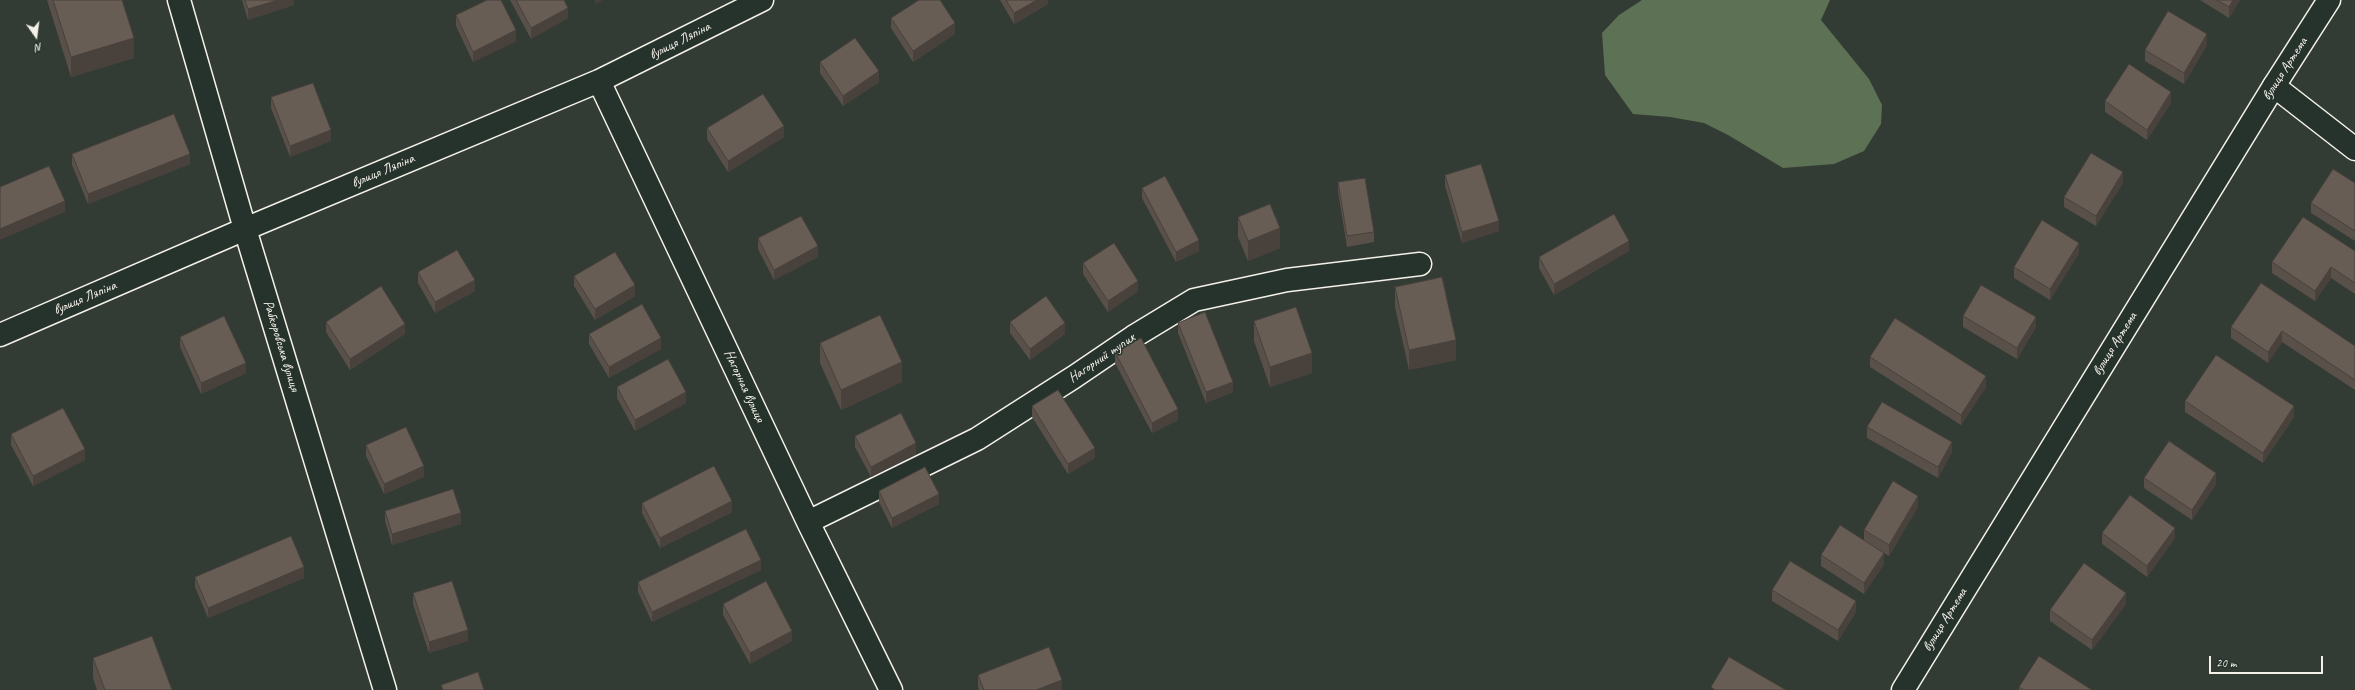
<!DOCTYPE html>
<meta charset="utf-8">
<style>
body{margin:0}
#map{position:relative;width:2355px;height:690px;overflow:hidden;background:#333b35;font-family:Caveat,sans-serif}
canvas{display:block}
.north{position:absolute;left:16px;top:16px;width:40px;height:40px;-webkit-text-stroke:3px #26332d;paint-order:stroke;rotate:166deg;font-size:11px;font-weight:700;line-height:16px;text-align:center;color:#f4f1e8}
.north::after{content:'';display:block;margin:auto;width:14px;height:18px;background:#f4f1e8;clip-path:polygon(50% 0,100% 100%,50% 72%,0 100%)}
.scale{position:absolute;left:2209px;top:656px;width:114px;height:18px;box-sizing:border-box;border:2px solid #f4f1e8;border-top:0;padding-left:5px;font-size:12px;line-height:14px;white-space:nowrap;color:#f4f1e8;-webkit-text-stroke:3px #26332d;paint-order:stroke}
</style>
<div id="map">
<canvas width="2355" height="690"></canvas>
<div class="north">N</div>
<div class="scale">20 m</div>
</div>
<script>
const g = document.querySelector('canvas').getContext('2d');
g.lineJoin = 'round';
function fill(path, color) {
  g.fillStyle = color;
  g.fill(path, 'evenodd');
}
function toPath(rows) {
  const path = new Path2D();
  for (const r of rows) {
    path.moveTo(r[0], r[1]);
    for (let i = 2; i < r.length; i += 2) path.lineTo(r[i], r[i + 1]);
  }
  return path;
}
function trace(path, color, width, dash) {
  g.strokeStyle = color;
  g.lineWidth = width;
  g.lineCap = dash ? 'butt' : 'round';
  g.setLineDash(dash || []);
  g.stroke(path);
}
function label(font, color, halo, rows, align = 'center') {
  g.font = font + ' Caveat,sans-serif';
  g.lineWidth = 3;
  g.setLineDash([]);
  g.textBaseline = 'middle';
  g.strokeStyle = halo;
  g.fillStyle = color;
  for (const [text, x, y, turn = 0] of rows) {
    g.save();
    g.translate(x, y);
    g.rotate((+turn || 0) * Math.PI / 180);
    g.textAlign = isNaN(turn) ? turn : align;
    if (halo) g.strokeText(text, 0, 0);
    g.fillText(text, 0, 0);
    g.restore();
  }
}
fill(toPath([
 [1642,0,1830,0,1821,20,1869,79,1882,105,1881,124,1864,151,1834,164,1783,168,1728,135,1704,123,1670,117,1633,114,1605,75,1602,33,1619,15]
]), '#5d7154');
const street = toPath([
 [179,0,245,229,385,690],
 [599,81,808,522,891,690],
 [2274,86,2355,149],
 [0,335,245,229,599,81,762,0],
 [808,522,977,439,1074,377,1133,337,1194,300,1287,280,1420,264]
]);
const secondary = toPath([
 [1903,690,2274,86,2329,0]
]);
trace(street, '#f4f1e8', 25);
trace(secondary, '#f4f1e8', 25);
trace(street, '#26332d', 22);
trace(secondary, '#26332d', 22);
fill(toPath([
 [47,0,122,0,134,58,71,77],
 [242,0,294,0,294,5,248,20],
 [510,0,564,0,568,18,531,39],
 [1000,0,1048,0,1048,4,1014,24],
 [2200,0,2240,0,2229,18],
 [456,15,516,41,473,62,456,26],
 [891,18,955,34,913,62,891,28],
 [2207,45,2184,84,2145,61,2145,50],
 [820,62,879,82,843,106,820,73],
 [271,97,331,141,290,157,271,108],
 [2105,101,2171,103,2147,140,2105,112],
 [707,128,784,137,728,172,707,139],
 [72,154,190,164,88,204,72,165],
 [1445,175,1499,231,1462,243,1445,186],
 [1338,182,1374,232,1374,242,1347,247,1338,192],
 [2123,183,2096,226,2064,207,2064,197],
 [2355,183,2355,241,2311,213,2311,203],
 [1142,188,1199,251,1176,262,1142,198],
 [1238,217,1280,248,1248,261,1238,237],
 [758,238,818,257,774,280,758,249],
 [1629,251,1554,295,1539,268,1539,257],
 [2355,251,2355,294,2331,278,2315,301,2272,273,2272,262],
 [2079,253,2050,300,2014,278,2014,267],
 [1083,263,1138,291,1108,312,1083,274],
 [418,272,475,291,435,313,418,283],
 [574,276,635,296,595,320,574,286],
 [2261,283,2355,346,2355,390,2282,342,2268,363,2231,338,2231,327],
 [1395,287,1456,360,1409,370,1395,307],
 [1963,316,2036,327,2017,359,1963,327],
 [1254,321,1312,373,1270,387,1254,341],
 [326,322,405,334,350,370,326,332],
 [1010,322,1065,334,1030,360,1010,333],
 [1178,323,1233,392,1206,403,1178,333],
 [589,334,661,349,609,378,589,344],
 [180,337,246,373,201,394,180,347],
 [820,343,902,382,841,410,820,363],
 [1115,352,1178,420,1152,433,1115,363],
 [1870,357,1986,387,1961,425,1870,367],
 [617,387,686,403,635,431,617,398],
 [2185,401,2294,417,2263,463,2185,412],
 [1032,406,1095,458,1068,474,1032,417],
 [1867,427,1952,452,1938,478,1867,438],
 [11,434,85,460,33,486,11,445],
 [855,436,916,454,871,477,855,447],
 [366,445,424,477,384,494,366,456],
 [2144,478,2216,484,2192,520,2144,488],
 [879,491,939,504,892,528,879,502],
 [642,503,732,512,660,548,642,513],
 [1918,507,1889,556,1876,548,1884,564,1864,594,1821,566,1821,555,1864,540,1864,530],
 [385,511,461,524,392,545,385,521],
 [2102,533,2175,538,2147,577,2102,544],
 [761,570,652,622,638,592,638,582],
 [195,577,304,578,208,618,195,587],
 [1772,590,1856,612,1838,641,1772,601],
 [413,593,468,641,429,653,413,604],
 [723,604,792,641,750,664,723,615],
 [2126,604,2092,650,2050,621,2050,610],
 [93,658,172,690,97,690,93,678],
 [978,675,1062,690,979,690,978,686],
 [2019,687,2092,690,2019,690]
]), '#595049');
fill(toPath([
 [278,0,294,0,294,5,248,20,248,9],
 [595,0,603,0,595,4],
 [1037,0,1048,0,1048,4,1014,24,1014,13],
 [2233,0,2240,0,2229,18,2229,7],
 [568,8,568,18,531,39,531,28],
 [955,23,955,34,913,62,913,51],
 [516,30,516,41,473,62,473,52],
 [2207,34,2207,45,2184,84,2184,73],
 [134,38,134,58,71,77,71,57],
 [879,71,879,82,843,106,843,96],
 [2171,92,2171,103,2147,140,2147,130],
 [784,126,784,137,728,172,728,161],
 [331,130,331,141,290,157,290,146],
 [190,154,190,164,88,204,88,194],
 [2123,172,2123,183,2096,226,2096,216],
 [65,201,65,212,0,240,0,229],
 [1499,221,1499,231,1462,243,1462,232],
 [1280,228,1280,248,1248,261,1248,241],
 [1199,240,1199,251,1176,262,1176,252],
 [1629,241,1629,251,1554,295,1554,284],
 [2079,243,2079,253,2050,300,2050,289],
 [818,246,818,257,774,280,774,270],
 [2331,267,2331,278,2315,301,2315,291],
 [475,280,475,291,435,313,435,302],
 [1138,281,1138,291,1108,312,1108,301],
 [635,285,635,296,595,320,595,309],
 [2036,317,2036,327,2017,359,2017,348],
 [1065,323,1065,334,1030,360,1030,349],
 [405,324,405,334,350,370,350,359],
 [2282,331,2282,342,2268,363,2268,352],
 [661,338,661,349,609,378,609,367],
 [1456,340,1456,360,1409,370,1409,350],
 [1312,353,1312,373,1270,387,1270,367],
 [902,362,902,382,841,410,841,390],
 [246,363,246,373,201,394,201,383],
 [1986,376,1986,387,1961,425,1961,415],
 [1233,382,1233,392,1206,403,1206,392],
 [686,392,686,403,635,431,635,420],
 [2294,406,2294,417,2263,463,2263,453],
 [1178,409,1178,420,1152,433,1152,423],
 [1952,442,1952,452,1938,478,1938,467],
 [916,443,916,454,871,477,871,467],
 [1095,448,1095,458,1068,474,1068,464],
 [85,449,85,460,33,486,33,476],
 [424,466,424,477,384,494,384,484],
 [2216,473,2216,484,2192,520,2192,510],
 [939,494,939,504,892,528,892,518],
 [1918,496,1918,507,1889,556,1889,545],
 [732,501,732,512,660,548,660,538],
 [461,513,461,524,392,545,392,534],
 [2175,528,2175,538,2147,577,2147,566],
 [1884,553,1884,564,1864,594,1864,583],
 [761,560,761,570,652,622,652,612],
 [304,567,304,578,208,618,208,608],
 [2126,593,2126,604,2092,650,2092,640],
 [1856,601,1856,612,1838,641,1838,630],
 [468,630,468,641,429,653,429,642],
 [792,631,792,641,750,664,750,653],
 [1062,680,1062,690,1036,690]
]), '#49413c');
const building = toPath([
 [53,0,122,0,134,38,71,57,53,0],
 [245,0,278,0,248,9,245,0],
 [487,0,501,0,516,30,473,52,456,15,487,0],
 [516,0,564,0,568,8,531,28,516,0],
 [919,0,940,0,955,23,913,51,891,18,919,0],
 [1006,0,1037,0,1014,13,1006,0],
 [2217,0,2233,0,2229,7,2217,0],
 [2168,11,2207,34,2184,73,2145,50,2168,11],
 [855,38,879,71,843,96,820,62,855,38],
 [2129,64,2171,92,2147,130,2105,101,2129,64],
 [313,83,331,130,290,146,271,97,313,83],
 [763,94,784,126,728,161,707,128,763,94],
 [174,114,190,154,88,194,72,154,174,114],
 [2091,153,2123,172,2096,216,2064,197,2091,153],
 [1481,164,1499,221,1462,232,1445,175,1481,164],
 [49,166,65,201,0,229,0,187,49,166],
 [2333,169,2355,183,2355,231,2311,203,2333,169],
 [1165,176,1199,240,1176,252,1142,188,1165,176],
 [1365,178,1374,232,1347,236,1338,182,1365,178],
 [1270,204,1280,228,1248,241,1238,217,1270,204],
 [1614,214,1629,241,1554,284,1539,257,1614,214],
 [801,216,818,246,774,270,758,238,801,216],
 [2303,217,2355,251,2355,283,2331,267,2315,291,2272,262,2303,217],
 [2042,220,2079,243,2050,289,2014,267,2042,220],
 [1114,243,1138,281,1108,301,1083,263,1114,243],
 [457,250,475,280,435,302,418,272,457,250],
 [615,252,635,285,595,309,574,276,615,252],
 [1442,277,1456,340,1409,350,1395,287,1442,277],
 [2261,283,2355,346,2355,380,2282,331,2268,352,2231,327,2261,283],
 [1981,285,2036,317,2017,348,1963,316,1981,285],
 [381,286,405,324,350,359,326,322,381,286],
 [1046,296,1065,323,1030,349,1010,322,1046,296],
 [642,304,661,338,609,367,589,334,642,304],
 [1296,307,1312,353,1270,367,1254,321,1296,307],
 [1205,312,1233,382,1206,392,1178,323,1205,312],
 [880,315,902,362,841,390,820,343,880,315],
 [224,316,246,363,201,383,180,337,224,316],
 [1895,318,1986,376,1961,415,1870,357,1895,318],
 [1141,338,1178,409,1152,423,1115,352,1141,338],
 [2216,355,2294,406,2263,453,2185,401,2216,355],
 [668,359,686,392,635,420,617,387,668,359],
 [1058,390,1095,448,1068,464,1032,406,1058,390],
 [1882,402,1952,442,1938,467,1867,427,1882,402],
 [63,408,85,449,33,476,11,434,63,408],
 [901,413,916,443,871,467,855,436,901,413],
 [406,427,424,466,384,484,366,445,406,427],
 [2169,441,2216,473,2192,510,2144,478,2169,441],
 [714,466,732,501,660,538,642,503,714,466],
 [925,467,939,494,892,518,879,491,925,467],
 [1893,481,1918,496,1889,545,1864,530,1893,481],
 [453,489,461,513,392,534,385,511,453,489],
 [2130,495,2175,528,2147,566,2102,533,2130,495],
 [1840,525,1884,553,1864,583,1821,555,1840,525],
 [746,529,761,560,652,612,638,582,746,529],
 [291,536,304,567,208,608,195,577,291,536],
 [1790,561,1856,601,1838,630,1772,590,1790,561],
 [2084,563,2126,593,2092,640,2050,610,2084,563],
 [452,581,468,630,429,642,413,593,452,581],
 [766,581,792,631,750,653,723,604,766,581],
 [152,636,172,690,105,690,93,658,152,636],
 [1049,647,1062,680,1036,690,984,690,978,675,1049,647],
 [2039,656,2092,690,2024,690,2019,687,2039,656],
 [1729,657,1786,690,1715,690,1711,687,1729,657],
 [478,672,484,690,443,690,441,685,478,672]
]);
fill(building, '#685d55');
trace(building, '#49413c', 1);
label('14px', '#f4f1e8', '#26332d', [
 ["вулиця Ляпіна",680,41,-27],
 ["вулиця Артема",2285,69,-57],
 ["вулиця Ляпіна",383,171,-23],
 ["вулиця Ляпіна",85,298,-23],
 ["вулиця Артема",2115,344,-58],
 ["Рабкоровська вулиця",281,346,73],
 ["Нагорний тупик",1102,358,-34],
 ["Нагорная вулиця",744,386,65],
 ["вулиця Артема",1945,620,-58]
]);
</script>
